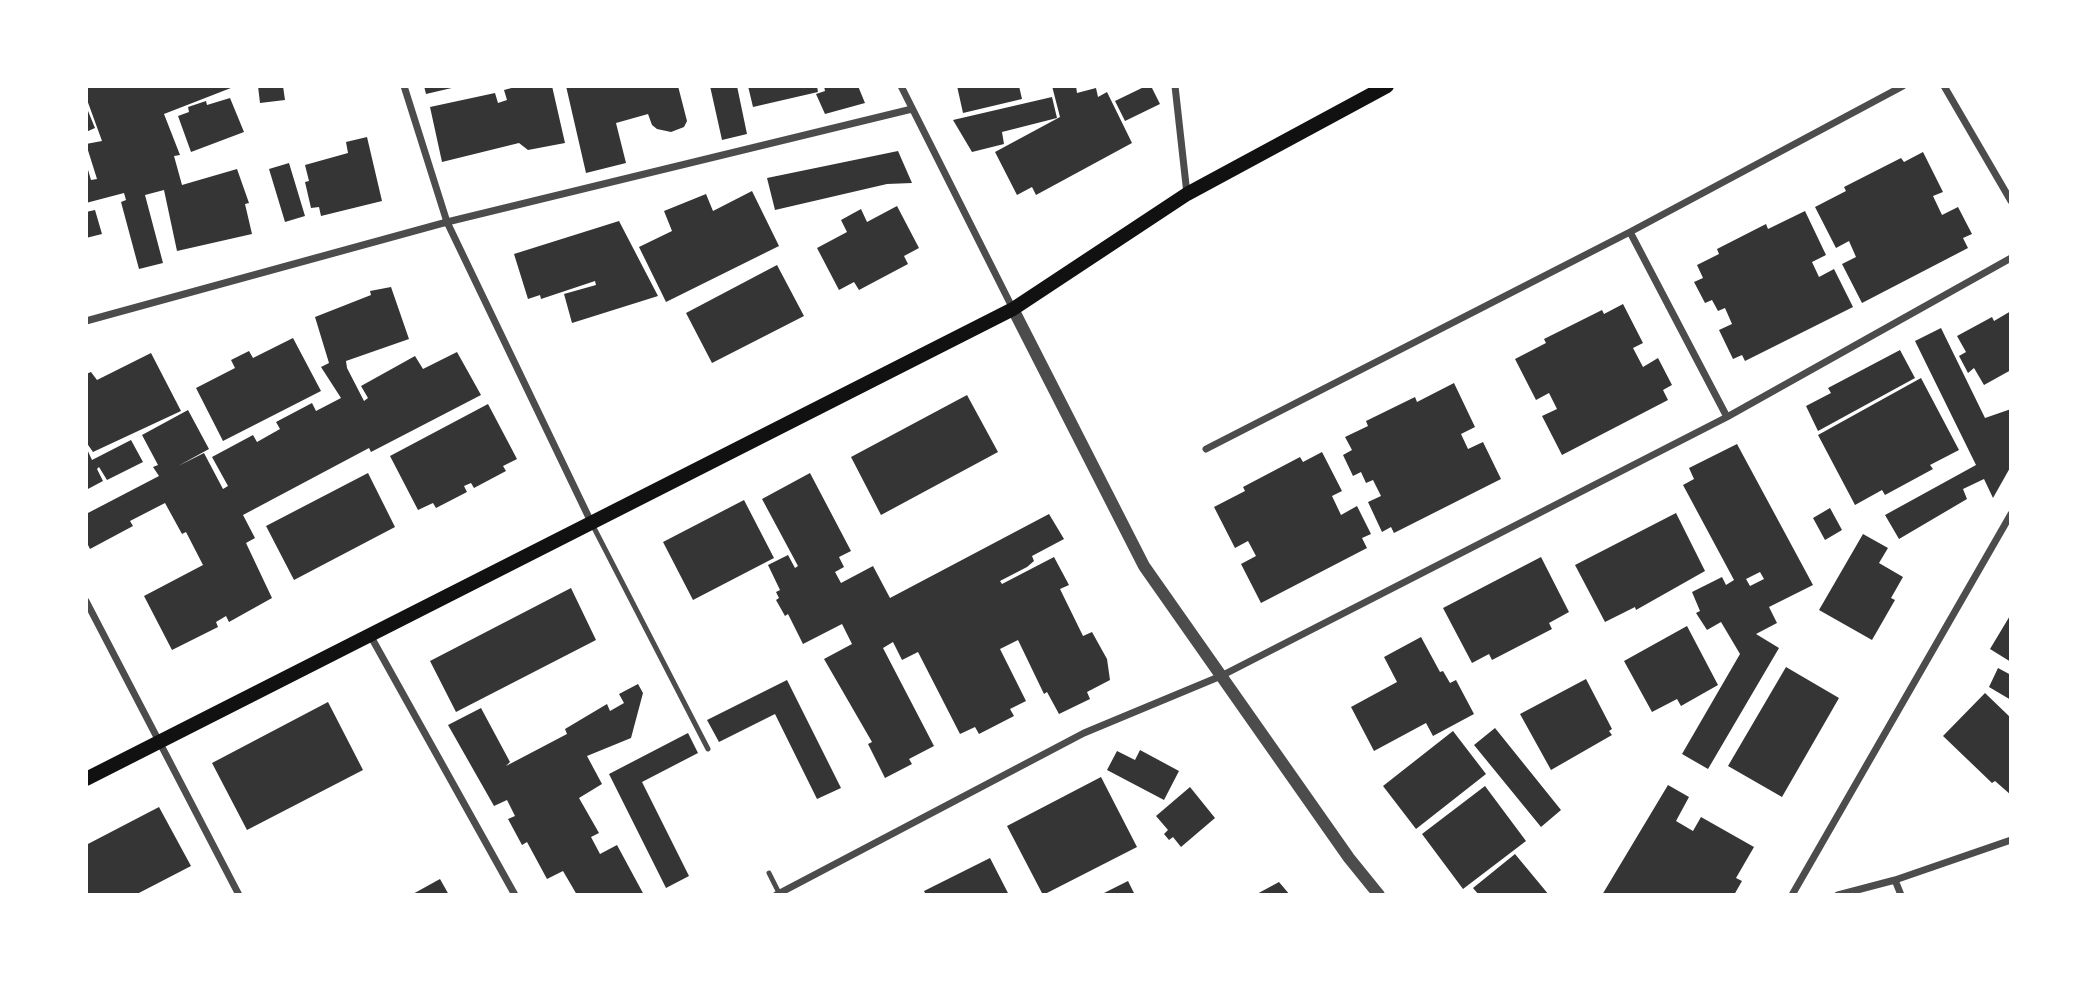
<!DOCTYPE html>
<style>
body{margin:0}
#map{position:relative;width:2097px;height:981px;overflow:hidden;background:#fff;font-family:Signika,sans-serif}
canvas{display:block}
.frame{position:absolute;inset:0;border:88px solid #fff;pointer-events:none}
</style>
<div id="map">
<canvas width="2097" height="981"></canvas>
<div class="frame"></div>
</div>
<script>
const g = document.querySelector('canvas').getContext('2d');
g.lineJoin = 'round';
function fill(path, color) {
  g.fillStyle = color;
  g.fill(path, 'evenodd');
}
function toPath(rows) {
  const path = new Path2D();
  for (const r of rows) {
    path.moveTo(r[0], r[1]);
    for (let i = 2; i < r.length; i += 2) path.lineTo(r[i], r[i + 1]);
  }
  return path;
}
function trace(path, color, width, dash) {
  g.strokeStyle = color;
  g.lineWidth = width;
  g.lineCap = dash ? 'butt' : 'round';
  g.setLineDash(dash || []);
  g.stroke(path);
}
fill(toPath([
 [86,86,236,86,164,114,180,155,174,156,182,185,237,169,249,203,245,204,252,234,177,251,164,190,145,195,163,263,139,269,121,202,126,200,124,193,86,203,86,163,91,180,97,179,86,144,102,141,86,97],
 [258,86,283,86,285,100,260,103],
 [424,86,456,86,456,87,426,94],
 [519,86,552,86,565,143,528,150,519,143,442,162,430,107,495,93,498,103,507,100,504,90],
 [566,86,678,86,687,121,684,127,671,132,657,129,652,125,648,114,616,123,626,163,586,173],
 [710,86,737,86,747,134,722,140],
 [748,86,817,86,818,92,753,107],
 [824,86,858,86,865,103,825,114,816,94,825,91],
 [957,86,1019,86,1022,99,963,113],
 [1052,86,1076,86,1077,93,1096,88,1098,97,1107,92,1132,143,1036,195,1032,187,1017,195,995,152,1060,117],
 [1146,86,1151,86,1160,104,1125,121,1115,101],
 [1052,97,1057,118,1002,132,1004,144,972,152,953,120],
 [230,98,244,132,191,152,178,116,189,112,188,107,206,101,207,105],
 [86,106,95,128,86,132],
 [367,137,382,201,321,216,319,207,311,208,305,182,309,181,305,165,348,153,346,142],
 [898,151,912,183,887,184,775,210,767,178],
 [1923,152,1943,192,1933,196,1942,215,1958,207,1972,234,1963,238,1968,248,1862,303,1842,264,1856,257,1849,241,1836,248,1815,207,1846,191,1844,187,1901,158,1904,162],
 [289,163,305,216,285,222,269,169],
 [752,191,779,246,666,302,639,247,672,231,664,211,706,194,713,211],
 [897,206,919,248,904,256,908,264,859,290,854,282,839,290,817,248,847,232,841,220,861,209,867,222],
 [95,210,102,234,86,238,86,212],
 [1805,211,1826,255,1812,262,1819,277,1834,269,1853,307,1745,361,1742,355,1733,359,1719,330,1732,324,1725,308,1718,311,1712,300,1705,303,1694,282,1703,278,1697,265,1719,254,1717,249,1766,224,1768,229],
 [619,221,658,296,572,323,564,294,596,285,595,281,541,299,540,295,528,299,514,254],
 [777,265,804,316,712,363,686,313],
 [391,287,409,339,346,361,347,368,364,401,368,398,361,386,415,356,423,369,457,352,481,395,371,452,369,448,243,515,255,538,246,543,272,598,229,622,226,616,216,622,218,627,172,650,144,596,203,565,186,532,182,534,165,503,130,521,133,526,90,549,86,541,86,514,159,476,153,467,158,465,142,435,188,410,209,449,178,466,204,453,223,489,228,486,212,457,253,435,257,442,280,429,276,422,312,403,316,411,341,398,321,367,329,363,315,317,371,295,370,291],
 [1623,304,1643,343,1633,348,1643,367,1658,358,1672,385,1663,390,1668,400,1562,455,1542,416,1557,409,1549,393,1536,400,1515,359,1546,343,1544,339,1602,310,1604,314],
 [2011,311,2011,370,1984,385,1974,368,1968,373,1959,356,1966,352,1957,336,1992,317,1994,321],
 [1941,328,1985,418,2011,409,2011,466,1993,498,1984,479,1963,489,1967,499,1899,539,1885,515,1976,465,1915,341],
 [293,338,321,391,223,441,196,388,235,368,231,360,249,351,253,358],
 [1900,350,1915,378,1818,431,1806,406,1831,393,1828,388],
 [151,353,181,411,93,452,86,442,86,374,91,372,97,380],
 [1921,378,1959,450,1930,465,1933,469,1885,495,1882,490,1855,505,1818,435],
 [1454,383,1475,427,1461,434,1468,449,1483,442,1501,479,1394,533,1391,527,1382,532,1368,502,1381,496,1373,480,1366,483,1361,472,1353,476,1343,455,1352,450,1345,437,1368,426,1366,421,1415,397,1417,402],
 [967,395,998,452,881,515,851,457],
 [488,404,517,459,503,466,506,471,474,488,471,483,464,486,467,492,436,508,433,503,418,510,390,456],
 [131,440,143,462,107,480,99,467,97,469,103,481,86,490,86,447,92,460],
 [1737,444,1813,585,1769,607,1777,623,1756,634,1779,648,1708,769,1682,754,1740,654,1721,622,1707,630,1696,613,1700,611,1692,592,1722,577,1726,585,1734,580,1683,485,1694,479,1689,468],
 [1760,572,1764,579,1750,586,1746,579],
 [1322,452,1342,491,1332,496,1341,515,1357,506,1371,534,1362,538,1367,548,1261,603,1241,564,1256,556,1248,541,1235,548,1214,507,1245,491,1243,487,1300,457,1303,462],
 [368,473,395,527,294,580,266,526],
 [810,473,851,551,839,557,844,567,835,572,841,583,873,566,890,598,1049,514,1064,539,1032,556,1034,561,1027,567,1000,581,1002,584,1054,557,1069,585,1060,589,1083,636,1092,632,1107,659,1110,680,1087,692,1090,699,1059,714,1047,692,1044,694,1018,640,1000,649,1026,701,1010,709,1014,716,979,734,975,727,960,734,918,652,902,660,893,642,883,648,934,746,909,759,912,764,885,778,868,744,872,742,824,659,852,644,842,624,803,644,788,614,785,616,776,600,779,598,776,592,780,590,768,565,788,555,795,568,798,566,762,499],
 [744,500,774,558,693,600,663,542],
 [1830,508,1842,530,1825,540,1813,518],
 [1676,513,1705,571,1636,610,1635,607,1605,622,1575,565],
 [1863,534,1888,548,1879,563,1903,577,1891,598,1895,600,1872,640,1819,610],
 [1541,557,1569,612,1549,623,1552,629,1492,660,1489,654,1472,663,1443,608],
 [571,588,596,640,456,712,430,661],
 [2011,614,2011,662,1990,649],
 [1687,626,1718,685,1681,706,1677,699,1652,712,1624,661],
 [1421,637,1440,672,1443,671,1450,683,1456,680,1474,714,1433,736,1426,723,1374,751,1351,707,1397,682,1384,657],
 [1786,667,1839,698,1782,797,1728,766],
 [1998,668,2011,675,2011,700,1989,687],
 [1586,679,1612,729,1609,731,1612,735,1551,770,1520,714],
 [787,680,841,788,817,799,775,714,719,742,707,720],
 [638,684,643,693,631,738,587,756,602,784,579,798,599,833,591,837,600,854,617,845,644,895,577,895,563,871,547,879,527,842,522,845,508,819,515,816,507,800,494,806,448,725,481,708,510,762,506,766,567,734,565,729,607,704,610,711,624,703,619,694],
 [1985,693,2011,718,2011,795,1995,781,1992,783,1943,736],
 [328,702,363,770,247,830,212,763],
 [1495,728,1561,810,1541,827,1474,745],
 [1453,731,1486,774,1416,829,1383,786],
 [688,733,698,753,642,782,689,876,666,888,609,774],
 [1140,750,1179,771,1164,800,1107,770,1117,751,1135,760],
 [1101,777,1137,847,1043,895,1007,826],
 [1668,785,1689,797,1676,821,1693,831,1701,817,1754,847,1736,878,1742,881,1734,895,1602,895],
 [1485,786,1526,841,1463,889,1422,834],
 [1190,787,1215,818,1181,847,1173,837,1169,840,1164,834,1168,830,1156,816],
 [159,807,191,866,135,895,86,895,86,845],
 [1515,854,1549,895,1479,895,1473,888],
 [990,858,1009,895,926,895,924,891],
 [440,879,449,895,411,895],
 [1128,881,1135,895,1100,895],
 [1279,882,1290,895,1255,895]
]), '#353535');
trace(toPath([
 [592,524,708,749],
 [769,873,779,893]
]), '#4c4c4c', 5);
trace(toPath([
 [404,86,447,222,592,524],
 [901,86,1013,309],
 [1175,86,1187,194],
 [1944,86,2011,201],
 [1630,232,1727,417],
 [86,321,447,222,912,109],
 [1206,449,1630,232,1903,86],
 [86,601,239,895],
 [370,635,515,895],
 [1895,880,1901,895],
 [776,895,1084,733,1221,676,1727,417,2011,258],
 [1792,895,2011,514],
 [1838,895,1895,880,2011,840]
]), '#4c4c4c', 7);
trace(toPath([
 [1013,309,1144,566,1349,858,1379,895]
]), '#4c4c4c', 12);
trace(toPath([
 [86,779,1013,309,1187,194,1387,86]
]), '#111', 14);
</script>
